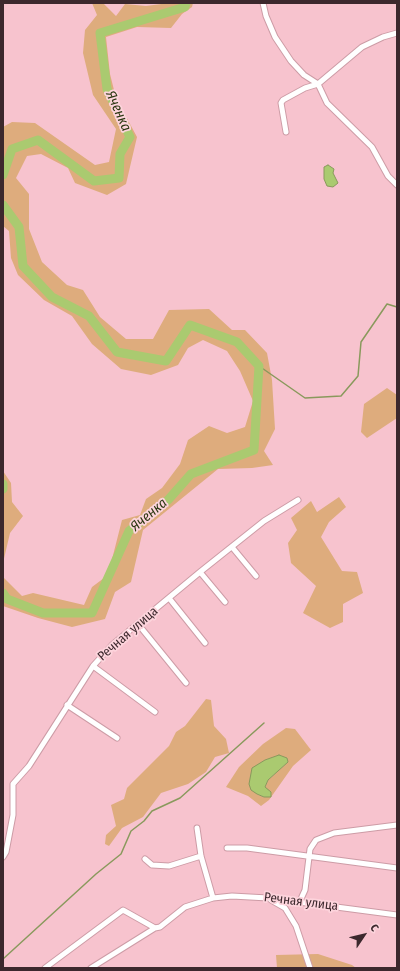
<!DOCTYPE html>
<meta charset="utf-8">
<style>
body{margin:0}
#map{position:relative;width:400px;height:971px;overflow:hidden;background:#f7c3ce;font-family:"Fira Sans Condensed",sans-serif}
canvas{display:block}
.frame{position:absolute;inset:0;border:4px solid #3c282d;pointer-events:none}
.north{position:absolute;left:344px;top:915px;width:40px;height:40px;-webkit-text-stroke:3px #fdd4dc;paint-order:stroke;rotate:55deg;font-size:11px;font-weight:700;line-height:16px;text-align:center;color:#3c282d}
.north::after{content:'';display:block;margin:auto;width:14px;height:18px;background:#3c282d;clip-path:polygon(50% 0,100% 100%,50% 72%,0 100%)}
</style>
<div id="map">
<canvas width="400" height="971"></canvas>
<div class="frame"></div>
<div class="north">С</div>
</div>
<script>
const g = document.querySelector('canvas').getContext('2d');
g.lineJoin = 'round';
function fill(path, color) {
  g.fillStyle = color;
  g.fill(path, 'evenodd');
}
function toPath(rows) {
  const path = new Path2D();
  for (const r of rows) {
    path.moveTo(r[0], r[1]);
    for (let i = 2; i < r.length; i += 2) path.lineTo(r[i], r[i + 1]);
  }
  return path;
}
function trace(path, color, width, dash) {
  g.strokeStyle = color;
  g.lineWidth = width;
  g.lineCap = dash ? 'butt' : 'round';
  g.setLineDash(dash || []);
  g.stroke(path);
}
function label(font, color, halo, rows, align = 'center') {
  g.font = font + ' "Fira Sans Condensed",sans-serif';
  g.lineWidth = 3.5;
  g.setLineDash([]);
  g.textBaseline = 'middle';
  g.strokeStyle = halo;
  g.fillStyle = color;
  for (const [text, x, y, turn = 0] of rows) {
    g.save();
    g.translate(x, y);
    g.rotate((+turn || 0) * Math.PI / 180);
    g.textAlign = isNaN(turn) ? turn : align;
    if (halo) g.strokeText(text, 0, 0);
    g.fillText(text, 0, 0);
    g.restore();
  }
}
fill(toPath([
 [92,3,103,3,116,16,125,4,146,6,169,3,193,3,192,7,182,14,171,28,137,27,106,37,110,74,116,98,137,137,126,184,107,195,75,183,68,168,41,154,27,156,16,178,29,194,29,229,42,262,67,285,83,290,100,317,126,339,153,339,169,310,209,309,232,330,245,330,267,353,272,380,275,429,264,451,273,465,252,468,218,469,143,530,131,582,115,592,105,619,72,627,38,618,3,606,3,577,22,596,33,593,84,605,92,587,108,575,122,520,140,515,146,499,162,488,180,464,188,440,209,426,227,433,245,427,253,401,240,371,227,351,203,340,188,348,178,365,151,375,121,369,92,344,72,316,44,300,18,275,11,258,9,231,3,226,3,127,12,122,35,123,95,165,109,162,116,129,93,95,83,53,85,30,97,15],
 [387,388,397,395,397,418,367,438,361,432,364,404],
 [3,471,11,483,12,502,23,516,10,533,3,563],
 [339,497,346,507,329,522,321,537,342,571,357,572,363,593,343,604,343,622,330,628,303,613,316,586,291,563,288,543,297,530,291,518,311,501,317,512],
 [206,699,211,700,214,726,226,739,229,753,215,757,206,772,188,784,161,793,143,817,122,828,109,846,105,844,106,835,116,826,111,805,124,799,127,788,169,746,176,732,185,726],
 [286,728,295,729,311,750,293,766,269,800,261,806,248,796,226,787,239,767,263,744],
 [279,756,287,758,288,762,268,780,265,787,270,797,264,797,257,794,265,760],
 [318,954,352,965,356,968,277,968,276,955]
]), '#deac7d');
const water = toPath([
 [328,165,334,169,333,173,338,183,333,187,327,186,324,179,324,167,328,165],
 [279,755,287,758,288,762,268,780,265,787,271,792,271,797,264,797,257,794,251,790,249,784,252,768,265,760,279,755]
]);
fill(water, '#aaca70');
trace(water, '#89995c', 1);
trace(toPath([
 [259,366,305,398,341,396,358,376,361,342,387,304,397,307],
 [3,959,96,874,121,854,131,831,144,821,152,811,180,798,264,723]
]), '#89995c', 1.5);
trace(toPath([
 [3,175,12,149,38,140,94,181,119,178,120,154,130,137,107,89,100,33,185,7,186,3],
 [3,205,19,227,23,266,52,297,89,316,117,352,166,361,190,325,237,342,259,366,254,450,191,474,168,500,129,531,92,613,43,613,7,599,3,593],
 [3,484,3,489]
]), '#aaca70', 9);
const minor = toPath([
 [263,3,266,16,275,37,291,61,304,75,318,84,327,103,372,147,388,176,397,185],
 [286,132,281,103,283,100,305,88,318,84,362,47,383,37,397,33],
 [232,547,256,576],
 [200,572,225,602],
 [169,598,205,643],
 [138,624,186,683],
 [93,666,155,712],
 [67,705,117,738],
 [197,828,201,856,213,898],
 [227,848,247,848,397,868],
 [3,857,6,852,13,815,13,784,29,766,93,666,112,645,200,572,264,521,298,500],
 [145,859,152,865,169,866,201,856],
 [271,900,285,908,296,926,310,968],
 [300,901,305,890,310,849,316,840,334,833,397,825],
 [45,968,123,910,155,928],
 [91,968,155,928,160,927,185,907,213,898,232,896,268,898,397,915]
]);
trace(minor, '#cd9ca6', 7);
trace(minor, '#fff', 5);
label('13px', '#3c282d', '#fdd4dc', [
 ["Речная улица",128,634,-41],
 ["Речная улица",301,902,7]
]);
label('italic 14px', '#2b3711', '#fdd4dc', [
 ["Яченка",118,111,66],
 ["Яченка",149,515,-40]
]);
</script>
